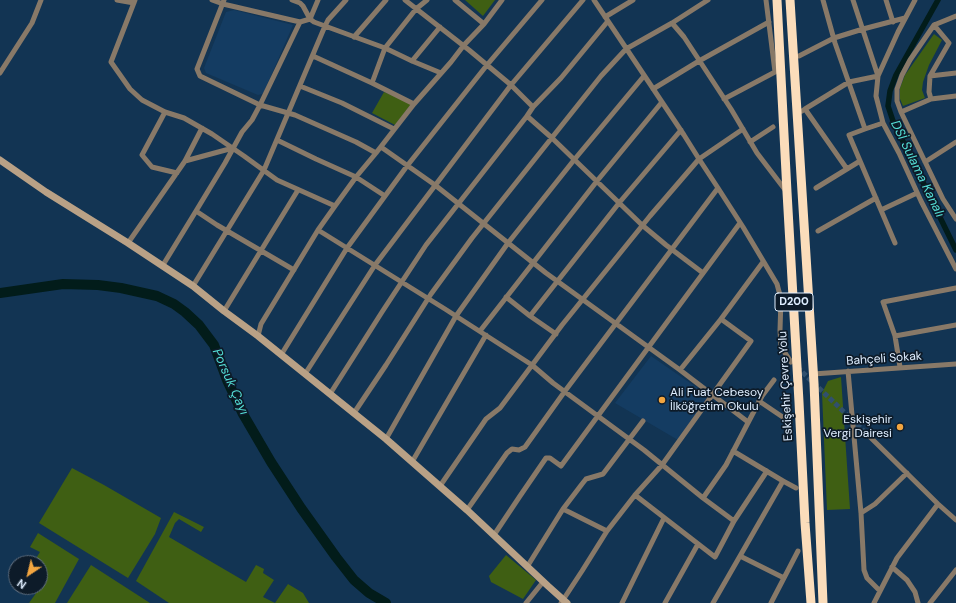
<!DOCTYPE html>
<meta charset="utf-8">
<style>
body{margin:0}
#map{position:relative;width:956px;height:603px;overflow:hidden;background:#123453;font-family:"DM Sans",sans-serif}
canvas{display:block}
.north{position:absolute;left:8px;top:555px;width:40px;height:40px;box-sizing:border-box;background:#0d1b29;border:1px solid #616f7f;border-radius:50%;rotate:215deg;font-size:11px;font-weight:700;line-height:16px;text-align:center;color:#dfeeff}
.north::after{content:'';display:block;margin:auto;width:14px;height:18px;background:#f2a540;clip-path:polygon(50% 0,100% 100%,50% 72%,0 100%)}
</style>
<div id="map">
<canvas width="956" height="603"></canvas>
<div class="north">N</div>
</div>
<script>
const g = document.querySelector('canvas').getContext('2d');
g.lineJoin = 'round';
function fill(path, color) {
  g.fillStyle = color;
  g.fill(path, 'evenodd');
}
function toPath(rows) {
  const path = new Path2D();
  for (const r of rows) {
    path.moveTo(r[0], r[1]);
    for (let i = 2; i < r.length; i += 2) path.lineTo(r[i], r[i + 1]);
  }
  return path;
}
function trace(path, color, width, dash) {
  g.strokeStyle = color;
  g.lineWidth = width;
  g.lineCap = dash ? 'butt' : 'round';
  g.setLineDash(dash || []);
  g.stroke(path);
}
function label(font, color, halo, rows, align = 'center') {
  g.font = font + ' "DM Sans",sans-serif';
  g.lineWidth = 3.5;
  g.setLineDash([]);
  g.textBaseline = 'middle';
  g.strokeStyle = halo;
  g.fillStyle = color;
  for (const [text, x, y, turn = 0] of rows) {
    g.save();
    g.translate(x, y);
    g.rotate((+turn || 0) * Math.PI / 180);
    g.textAlign = isNaN(turn) ? turn : align;
    if (halo) g.strokeText(text, 0, 0);
    g.fillText(text, 0, 0);
    g.restore();
  }
}
fill(toPath([
 [234,10,293,25,264,92,262,94,258,95,206,73,204,68,226,12],
 [651,356,706,394,708,397,678,440,615,403]
]), '#143c62');
fill(toPath([
 [465,0,495,0,483,16],
 [934,34,942,40,929,65,923,82,922,90,925,98,903,106,900,99,900,88,905,75],
 [384,92,412,103,395,125,372,113],
 [841,377,850,509,827,510,822,393,828,381],
 [72,468,104,485,161,518,155,534,128,578,39,523],
 [174,512,204,527,201,532,179,519,175,523,169,537,246,582,256,565,264,569,263,573,274,580,263,597,275,603,288,584,303,593,309,603,169,603,136,581],
 [38,533,79,559,55,603,29,603,44,582,40,579,40,563,33,563,40,552,30,547],
 [506,555,536,580,523,599,491,582,489,576],
 [91,565,150,603,67,603]
]), '#3f5f13');
trace(toPath([
 [938,0,896,75,890,91,888,106,893,121,956,250]
]), '#021c1a', 5.5);
trace(toPath([
 [0,293,63,284,98,285,121,288,157,296,174,304,185,312,199,325,214,345,227,380,243,414,271,462,301,508,336,557,354,580,369,593,386,603]
]), '#021c1a', 10);
trace(toPath([
 [797,367,868,435]
]), '#31506d', 5, [5, 2.5]);
trace(toPath([
 [117,0,134,3],
 [135,0,111,62,130,89,142,100,165,112,184,118,212,134,244,156,277,180,335,206,318,230],
 [212,0,223,4,300,22,310,19,318,0],
 [224,0,197,69,200,76,260,105,300,22],
 [292,0,300,3,303,6,310,19,314,22,385,48,412,61,441,73],
 [405,0,469,50,511,85,533,107],
 [455,0,484,24],
 [594,0,684,135,699,159,718,188,743,227,777,284,781,299,780,330,781,347,791,362],
 [823,0,835,43,865,129,849,135,895,243],
 [886,0,893,22],
 [915,0,898,32,878,76,876,96,883,123,899,153,921,201,956,269],
 [956,16,934,25,910,60,902,75,897,89,897,101,901,112,943,199,956,219],
 [605,17,633,0],
 [608,21,561,78,533,107,527,116,552,138,642,225,666,245,703,273],
 [672,23,708,0],
 [354,37,386,0],
 [313,56,372,83,414,104],
 [799,56,834,38,863,29,905,18],
 [412,61,440,27],
 [0,73,32,23,41,0],
 [930,76,956,73],
 [372,83,385,48,416,9,427,0],
 [300,86,342,103,394,129],
 [653,89,699,61,769,22],
 [724,99,775,72,766,0],
 [931,99,929,92,930,76,949,43,934,25],
 [805,109,849,82,878,76,853,0],
 [802,111,805,109,847,169],
 [165,112,142,155,152,167,177,173],
 [901,112,931,99,956,96],
 [865,129,883,123],
 [277,140,316,159,356,177,385,196],
 [750,142,773,127],
 [381,147,435,185,546,273,680,370,748,422],
 [376,153,414,104,451,62,464,45,484,24,502,0],
 [185,161,233,148],
 [925,162,956,142],
 [816,188,860,161],
 [881,210,917,193],
 [818,231,876,198],
 [128,243,185,161,202,128],
 [163,265,196,211],
 [294,270,217,225,196,211,225,163,242,132,252,120,260,105,295,115,356,142,376,153,356,177,335,206],
 [193,286,264,170,325,26,328,20,346,0],
 [506,297,530,316,556,334],
 [224,311,298,190],
 [530,316,619,203,681,130],
 [480,331,597,181,662,102],
 [258,336,261,324,318,230,445,309,532,365,553,383,644,450,703,498,734,521],
 [895,336,956,325],
 [281,355,347,248,407,166,487,65,542,0],
 [900,367,895,336,883,302,956,288],
 [680,370,721,319],
 [848,371,861,513,864,570,867,578,880,591],
 [305,374,375,265,511,85,583,0],
 [813,374,956,364],
 [330,394,382,312,426,245,527,116],
 [759,401,790,422],
 [354,413,386,365,431,294,472,238,601,76,626,49,672,23,684,37,731,109,757,153,786,191],
 [868,435,938,504,956,520],
 [386,439,456,316,508,243,574,160,644,76],
 [733,451,783,481],
 [412,462,486,335],
 [440,486,486,419,500,408,562,325,650,216,699,159,743,129],
 [635,495,662,465,751,341,721,319,763,262],
 [703,498,726,465,762,396,774,380],
 [563,509,607,531],
 [467,510,507,453,512,449,519,450,525,447,565,391,718,188],
 [861,513,875,504,907,473],
 [494,535,520,496,546,458,550,458,561,466,740,223],
 [740,556,783,481,796,488],
 [527,567,563,509,582,484,586,479,603,474,643,421],
 [892,567,907,580,915,592,918,603],
 [526,603,543,582],
 [561,603,582,571,607,531,635,495,715,557,734,521,767,471],
 [622,603,664,518],
 [665,603,698,544],
 [713,603,740,556,784,578],
 [771,603,798,551],
 [874,603,897,558,938,504],
 [930,603,956,570]
]), '#887968', 5);
trace(toPath([
 [0,160,46,192,128,243,193,286,224,311,258,336,386,439,467,510,548,586,567,603]
]), '#b9a186', 7);
trace(toPath([
 [777,0,787,192,799,402,805,523,811,603],
 [790,0,814,383,823,603]
]), '#fbddbb', 9);
for (const [x, y, r, color] of [
 [662,400,4,"#f2a540"],
 [900,427,4,"#f2a540"]
]) {
  const dot = new Path2D();
  dot.arc(x, y, r, 0, 2 * Math.PI);
  g.fillStyle = color;
  g.fill(dot);
  trace(dot, '#0d1b29', 1.5);
}
for (const [x, y, w] of [
 [794,302,38]
]) {
  const box = new Path2D();
  box.roundRect(x - w / 2, y - 9, w, 18, 3);
  g.fillStyle = '#0d1b29';
  g.fill(box);
  trace(box, '#dfeeff', 1);
}
label('bold 11px', '#dfeeff', null, [
 ["D200",794,302]
]);
label('12px', '#dfeeff', '#0d1b29', [
 ["Bahçeli Sokak",884,359,-4],
 ["Eskişehir Çevre Yolu",786,386,-93]
]);
label('12px', '#dfeeff', '#0d1b29', [
 ["Ali Fuat Cebesoy",670,393],
 ["İlköğretim Okulu",670,407],
 ["Eskişehir",892,420,"right"],
 ["Vergi Dairesi",892,434,"right"]
], 'left');
label('italic 13px', '#53dcd4', '#0d1b29', [
 ["DSİ Sulama Kanalı",917,169,64],
 ["Porsuk Çayı",230,382,66]
]);
</script>
